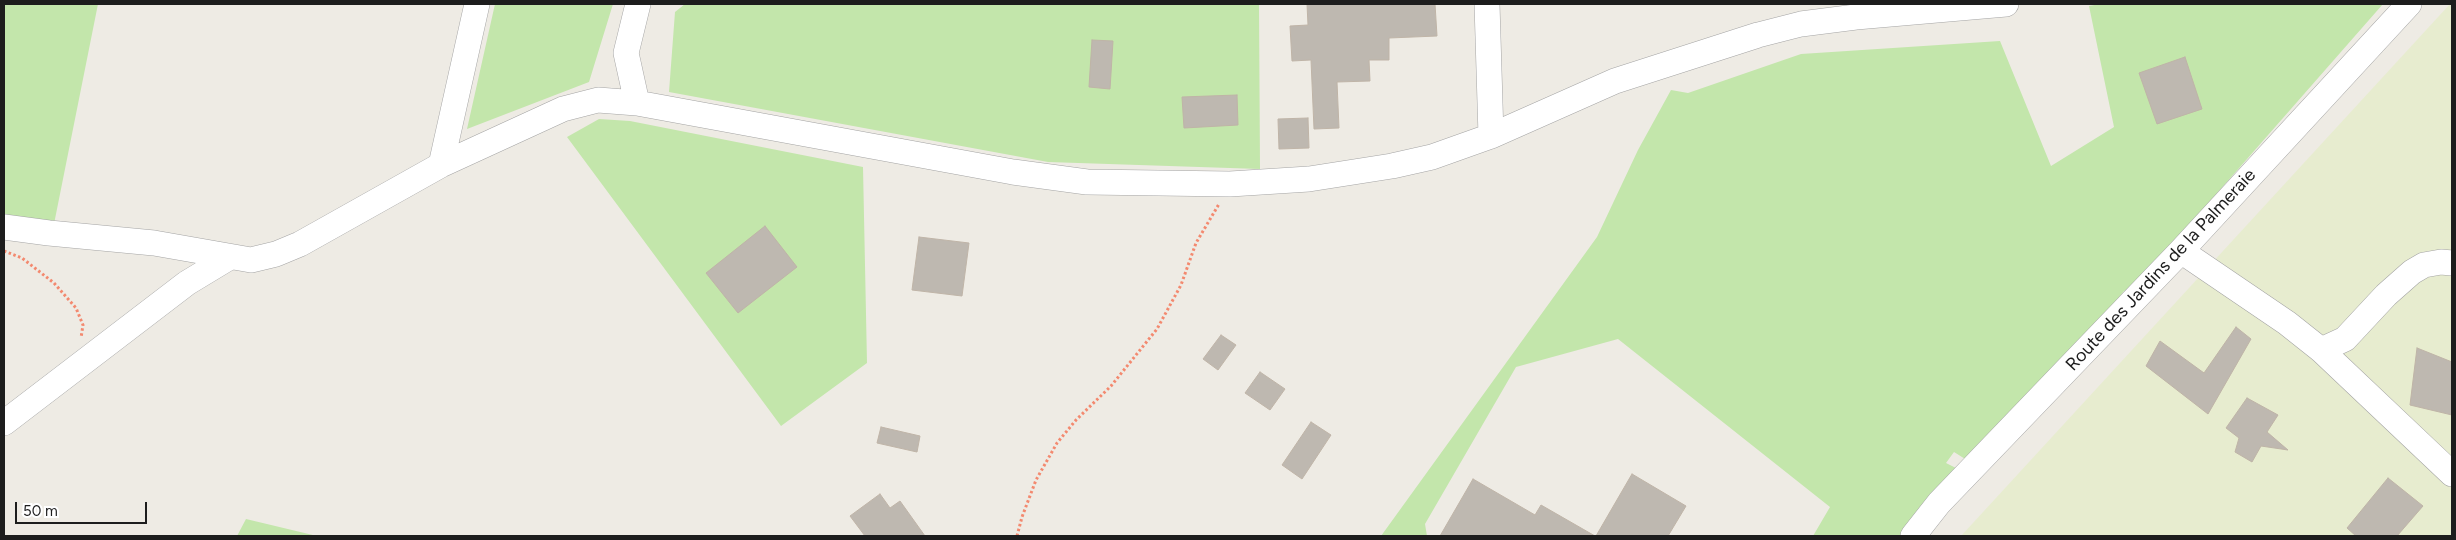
<!DOCTYPE html>
<style>
body{margin:0}
#map{position:relative;width:2456px;height:540px;overflow:hidden;background:#eeebe4;font-family:Figtree,sans-serif}
canvas{display:block}
.frame{position:absolute;inset:0;border:5px solid #1d1d1d;pointer-events:none}
.scale{position:absolute;left:15px;top:502px;width:132px;height:22px;box-sizing:border-box;border:2px solid #1d1d1d;border-top:0;padding-left:6px;font-size:15px;line-height:18px;white-space:nowrap;color:#1d1d1d;-webkit-text-stroke:4px #fff;paint-order:stroke}
</style>
<div id="map">
<canvas width="2456" height="540"></canvas>
<div class="frame"></div>
<div class="scale">50 m</div>
</div>
<script>
const g = document.querySelector('canvas').getContext('2d');
g.lineJoin = 'round';
function fill(path, color) {
  g.fillStyle = color;
  g.fill(path, 'evenodd');
}
function toPath(rows) {
  const path = new Path2D();
  for (const r of rows) {
    path.moveTo(r[0], r[1]);
    for (let i = 2; i < r.length; i += 2) path.lineTo(r[i], r[i + 1]);
  }
  return path;
}
function trace(path, color, width, dash) {
  g.strokeStyle = color;
  g.lineWidth = width;
  g.lineCap = dash ? 'butt' : 'round';
  g.setLineDash(dash || []);
  g.stroke(path);
}
function label(font, color, halo, rows, align = 'center') {
  g.font = font + ' Figtree,sans-serif';
  g.lineWidth = 4;
  g.setLineDash([]);
  g.textBaseline = 'middle';
  g.strokeStyle = halo;
  g.fillStyle = color;
  for (const [text, x, y, turn = 0] of rows) {
    g.save();
    g.translate(x, y);
    g.rotate((+turn || 0) * Math.PI / 180);
    g.textAlign = isNaN(turn) ? turn : align;
    if (halo) g.strokeText(text, 0, 0);
    g.fillText(text, 0, 0);
    g.restore();
  }
}
fill(toPath([
 [2450,4,2452,4,2452,536,1961,536]
]), '#e7eccf');
fill(toPath([
 [4,4,98,4,53,229,4,216],
 [495,4,613,4,589,82,467,129],
 [685,4,1259,4,1260,169,1048,162,669,92,675,12],
 [2100,4,2383,4,2133,289,2124,291,2047,388,1970,462,1954,452,1946,463,1960,470,1907,536,1813,536,1830,507,1618,339,1516,367,1425,524,1427,536,1381,536,1597,237,1638,150,1671,90,1688,93,1801,54,2000,41,2051,166,2114,127,2089,6],
 [599,119,630,121,863,167,867,363,781,426,567,137],
 [246,519,317,536,237,536]
]), '#c3e6ab');
const building = toPath([
 [1307,4,1435,4,1437,36,1389,38,1389,60,1369,60,1370,81,1337,82,1339,128,1314,129,1311,60,1292,61,1290,26,1308,25,1307,4],
 [1092,40,1113,41,1110,89,1089,87,1092,40],
 [2185,57,2202,109,2157,124,2139,73,2185,57],
 [1237,95,1238,125,1184,128,1182,97,1237,95],
 [1308,118,1309,148,1279,149,1278,119,1308,118],
 [765,226,797,267,738,313,706,273,765,226],
 [919,237,969,243,962,296,912,290,919,237],
 [2236,327,2251,339,2208,414,2146,366,2160,341,2204,373,2236,327],
 [1221,335,1236,345,1218,370,1203,359,1221,335],
 [2417,348,2452,362,2452,415,2410,405,2417,348],
 [1260,372,1285,389,1270,410,1245,393,1260,372],
 [2247,398,2278,415,2267,432,2288,450,2261,446,2252,462,2235,452,2239,438,2226,428,2247,398],
 [1311,422,1331,435,1302,479,1282,465,1311,422],
 [881,427,920,436,917,452,877,443,881,427],
 [1632,474,1686,506,1668,536,1596,536,1632,474],
 [2388,478,2423,506,2397,536,2356,536,2347,528,2388,478],
 [1473,479,1535,515,1541,505,1595,536,1440,536,1473,479],
 [880,494,890,508,900,501,925,536,865,536,850,516,880,494]
]);
fill(building, '#beb8b0');
trace(building, '#bfb4a7', 1);
const minor = toPath([
 [1487,4,1491,136],
 [637,103,626,53,638,4],
 [441,165,477,4],
 [4,227,49,233,154,243,251,260,276,254,300,244,441,165,563,109,598,100,637,103,1013,172,1087,182,1230,184,1309,179,1392,166,1432,157,1491,136,1615,81,1758,35,1801,24,1856,17,2006,4],
 [2181,251,2287,323,2321,350,2452,474],
 [2321,350,2345,339,2386,295,2412,272,2424,265,2441,262,2452,263],
 [4,423,187,283,230,257],
 [1913,536,1939,503,2181,251,2409,4]
]);
trace(minor, '#a4a4a4', 26);
trace(toPath([
 [4,251,22,258,54,283,76,308,83,325,81,338],
 [1017,536,1022,517,1036,480,1057,443,1076,420,1111,386,1157,329,1181,285,1196,243,1219,204]
]), '#f3896f', 3, [2.5, 2.5]);
trace(minor, '#fff', 25);
label('18px', '#1d1d1d', '#fff', [
 ["Route des Jardins de la Palmeraie",2161,270,-47]
]);
</script>
